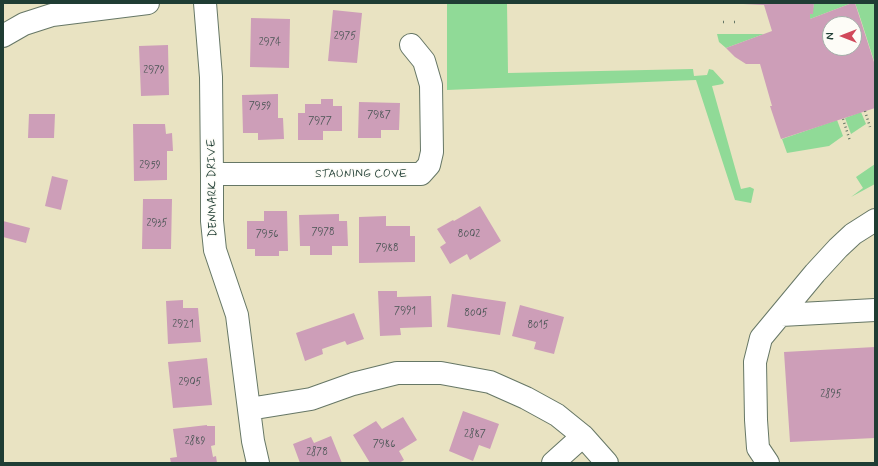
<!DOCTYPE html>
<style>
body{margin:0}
#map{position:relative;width:878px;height:466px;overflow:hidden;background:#e9e3c2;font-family:Mynerve,sans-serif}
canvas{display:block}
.frame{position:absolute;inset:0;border:4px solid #1f3d34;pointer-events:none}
.north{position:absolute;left:822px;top:16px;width:40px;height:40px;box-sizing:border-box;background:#fdfcf7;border:1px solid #a4b0a9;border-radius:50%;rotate:270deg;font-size:11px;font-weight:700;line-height:16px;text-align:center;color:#1f3d34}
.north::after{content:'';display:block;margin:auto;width:14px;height:18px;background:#d1495b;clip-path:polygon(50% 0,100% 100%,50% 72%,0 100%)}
</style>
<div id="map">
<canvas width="878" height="466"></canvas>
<div class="frame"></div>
<div class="north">N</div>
</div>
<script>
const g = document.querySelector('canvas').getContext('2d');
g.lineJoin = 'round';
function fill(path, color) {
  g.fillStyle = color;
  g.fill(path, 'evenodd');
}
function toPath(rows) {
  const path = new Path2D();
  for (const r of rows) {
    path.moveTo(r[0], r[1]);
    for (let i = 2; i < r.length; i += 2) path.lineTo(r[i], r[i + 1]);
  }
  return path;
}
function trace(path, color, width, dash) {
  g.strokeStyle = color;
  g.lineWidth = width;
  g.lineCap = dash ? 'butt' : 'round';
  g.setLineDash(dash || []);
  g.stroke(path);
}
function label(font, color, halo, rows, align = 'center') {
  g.font = font + ' Mynerve,sans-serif';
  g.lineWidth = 3;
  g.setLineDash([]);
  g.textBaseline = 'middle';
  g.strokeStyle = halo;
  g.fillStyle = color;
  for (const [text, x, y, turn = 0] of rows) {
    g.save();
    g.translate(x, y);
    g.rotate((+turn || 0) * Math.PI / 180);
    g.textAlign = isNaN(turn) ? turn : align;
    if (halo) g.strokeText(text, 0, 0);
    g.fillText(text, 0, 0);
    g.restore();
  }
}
fill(toPath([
 [447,3,507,3,508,73,693,69,694,76,707,75,709,69,713,70,724,82,723,84,712,86,741,189,750,187,754,189,751,203,735,200,696,80,447,90],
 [814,3,852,3,810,19,810,14,812,14],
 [855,3,875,3,875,64,859,14],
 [717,34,764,34,726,48,719,42],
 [861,112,866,124,851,134,845,118],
 [837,120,843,136,829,146,787,153,782,139],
 [875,164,875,184,851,197,863,188,856,177]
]), '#90da97');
fill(toPath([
 [743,3,814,3,813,14,810,14,810,19,852,3,855,3,875,65,875,108,781,139,770,106,772,106,760,64,746,64,735,57,726,48,772,31,764,5,743,4],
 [830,24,854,24,854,48,830,48],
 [333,10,362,13,357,63,328,61],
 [251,18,290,19,289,68,250,67],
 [168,45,169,95,141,96,139,46],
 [278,94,278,118,283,118,284,139,258,140,258,133,243,133,242,95],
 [321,99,333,99,333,106,342,106,342,131,323,131,323,140,298,140,298,113,305,113,305,104,321,104],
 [359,102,400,103,399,130,381,130,381,138,358,138],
 [29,114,55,114,54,138,28,138],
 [133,124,165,124,166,134,172,133,173,151,167,151,167,180,134,181],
 [52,176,68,180,61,210,45,206],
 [143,199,172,199,171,249,142,249],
 [480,206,501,241,470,260,467,254,450,264,440,247,446,243,437,229,453,220,454,221],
 [264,211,287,211,288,251,279,251,279,256,255,256,255,249,247,249,247,221,264,221],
 [339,214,339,221,347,221,348,246,332,246,332,255,310,255,310,246,300,246,299,215],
 [386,216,386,226,410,226,410,236,415,236,415,262,359,263,359,217],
 [3,221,30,228,26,243,3,237],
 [378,291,397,291,397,297,431,296,432,327,400,328,401,335,380,336],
 [452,294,506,302,500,335,447,327],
 [183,300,183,308,198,308,201,342,168,344,166,301],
 [520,305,564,317,554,354,534,349,536,342,512,336],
 [354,313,364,339,347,345,345,341,322,349,323,354,305,361,296,333],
 [875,347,875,438,790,442,784,352],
 [207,358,212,405,173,408,168,362],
 [463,411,499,424,490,449,479,445,473,461,449,451],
 [403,417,417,440,399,451,404,460,399,463,370,463,353,435,376,421,382,429],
 [207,425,207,426,215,426,215,445,211,446,213,457,216,456,217,463,171,463,170,458,177,457,173,429],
 [331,436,342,463,300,463,293,444,311,437,314,443]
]), '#cd9eb8');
const minor = toPath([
 [205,3,211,77,212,174,212,221,215,250,237,315,253,441,258,463],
 [3,36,24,24,52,15,148,3],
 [212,174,421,174,429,165,432,152,431,85,424,61,411,45],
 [781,315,875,310],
 [249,409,311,399,353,384,397,373,441,373,490,382,526,398,557,415,583,436,607,463],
 [553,463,583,436],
 [768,463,758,448,756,420,755,362,761,338,815,273,838,248,853,234,875,220]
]);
trace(minor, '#676', 24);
trace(toPath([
 [723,22,726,22],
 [734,22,738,22],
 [865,111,870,127],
 [843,119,850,141]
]), '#676', 2.5, [1, 3]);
trace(minor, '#fff', 22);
label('10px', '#4a5555', null, [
 ["2975",345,37],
 ["2974",270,43],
 ["2979",154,71],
 ["7959",260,107],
 ["7987",379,116],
 ["7977",320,122],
 ["2959",150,166],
 ["2935",157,224],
 ["7978",323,233],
 ["7956",267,235],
 ["8002",469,235],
 ["7988",387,249],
 ["7991",405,312],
 ["8005",476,314],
 ["2921",183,325],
 ["8015",538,326],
 ["2905",190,383],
 ["2895",831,395],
 ["2887",475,435],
 ["2889",195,442],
 ["7986",384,445],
 ["2878",317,453]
]);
label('12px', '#1f3d34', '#fdfcf7', [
 ["STAUNING COVE",361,174],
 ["DENMARK DRIVE",213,188,-91]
]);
</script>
